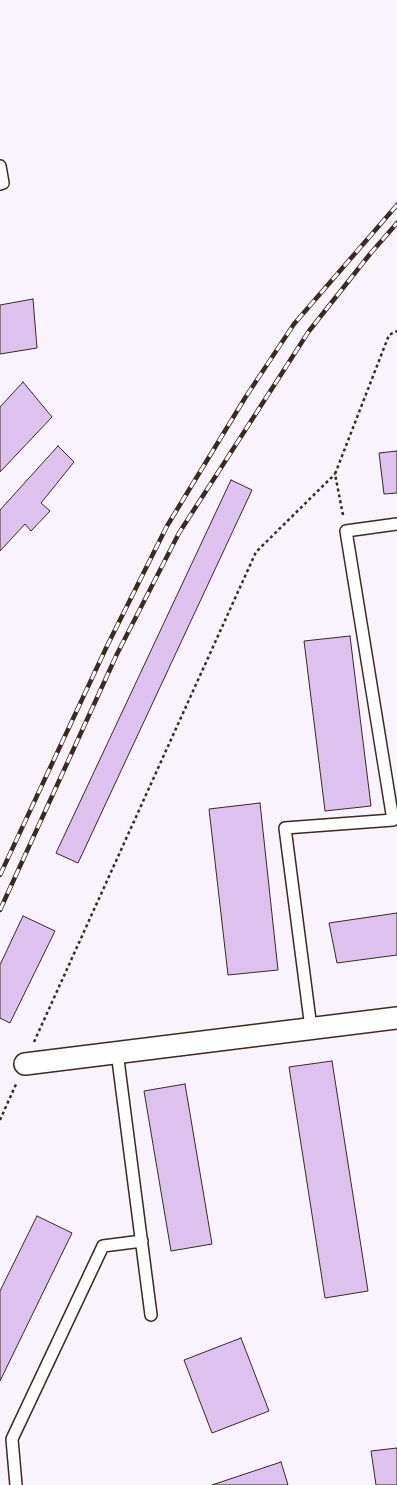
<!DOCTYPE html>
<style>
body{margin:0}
canvas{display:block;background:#f8f3fc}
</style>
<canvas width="397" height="1485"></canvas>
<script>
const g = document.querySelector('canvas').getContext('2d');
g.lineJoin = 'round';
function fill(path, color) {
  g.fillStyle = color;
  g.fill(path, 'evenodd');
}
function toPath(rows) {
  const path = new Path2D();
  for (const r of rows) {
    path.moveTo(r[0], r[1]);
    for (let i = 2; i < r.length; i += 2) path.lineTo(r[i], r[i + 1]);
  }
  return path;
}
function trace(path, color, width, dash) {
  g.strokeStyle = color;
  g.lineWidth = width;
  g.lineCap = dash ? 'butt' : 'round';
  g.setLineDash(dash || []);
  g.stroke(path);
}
const building = toPath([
 [33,299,37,348,0,354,0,305,33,299],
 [23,382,52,417,0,472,0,407,23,382],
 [58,446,74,462,41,503,50,511,31,531,25,524,0,551,0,510,58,446],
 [397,451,397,493,384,494,379,453,397,451],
 [231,480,252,490,78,863,56,853,231,480],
 [350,636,371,806,325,811,304,641,350,636],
 [260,803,278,970,228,975,209,809,260,803],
 [397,913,397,955,337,963,329,923,397,913],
 [23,916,55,931,10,1023,0,1018,0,965,23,916],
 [332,1061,368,1291,325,1298,289,1067,332,1061],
 [185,1084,212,1244,171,1251,144,1091,185,1084],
 [37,1216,72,1233,0,1381,0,1291,37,1216],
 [241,1338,269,1411,212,1433,184,1360,241,1338],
 [397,1448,397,1485,376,1485,371,1451,397,1448],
 [281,1462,288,1485,212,1485,281,1462]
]);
fill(building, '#ddc1ee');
trace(building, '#3b2a1e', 1);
const service = toPath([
 [0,166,3,183,0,184],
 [311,1028,285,828,393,820,346,531,397,524],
 [117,1052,151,1315],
 [16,1485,12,1439,103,1246,142,1241]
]);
const minor = toPath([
 [25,1064,397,1018]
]);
trace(service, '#3b2a1e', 14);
trace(minor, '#3b2a1e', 24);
trace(toPath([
 [343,515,335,474,389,335,397,331],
 [34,1042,256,552,335,474],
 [0,1120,17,1082]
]), '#3b2a1e', 2.5, [3, 3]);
trace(service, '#fff', 11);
trace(minor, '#fff', 21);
const rail = toPath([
 [0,875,107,646,167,526,245,398,294,324,397,205],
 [0,910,117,654,179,533,309,331,370,254,397,223]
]);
trace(rail, '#3b2a1e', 4.5);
trace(rail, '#fff', 3, [9]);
</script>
